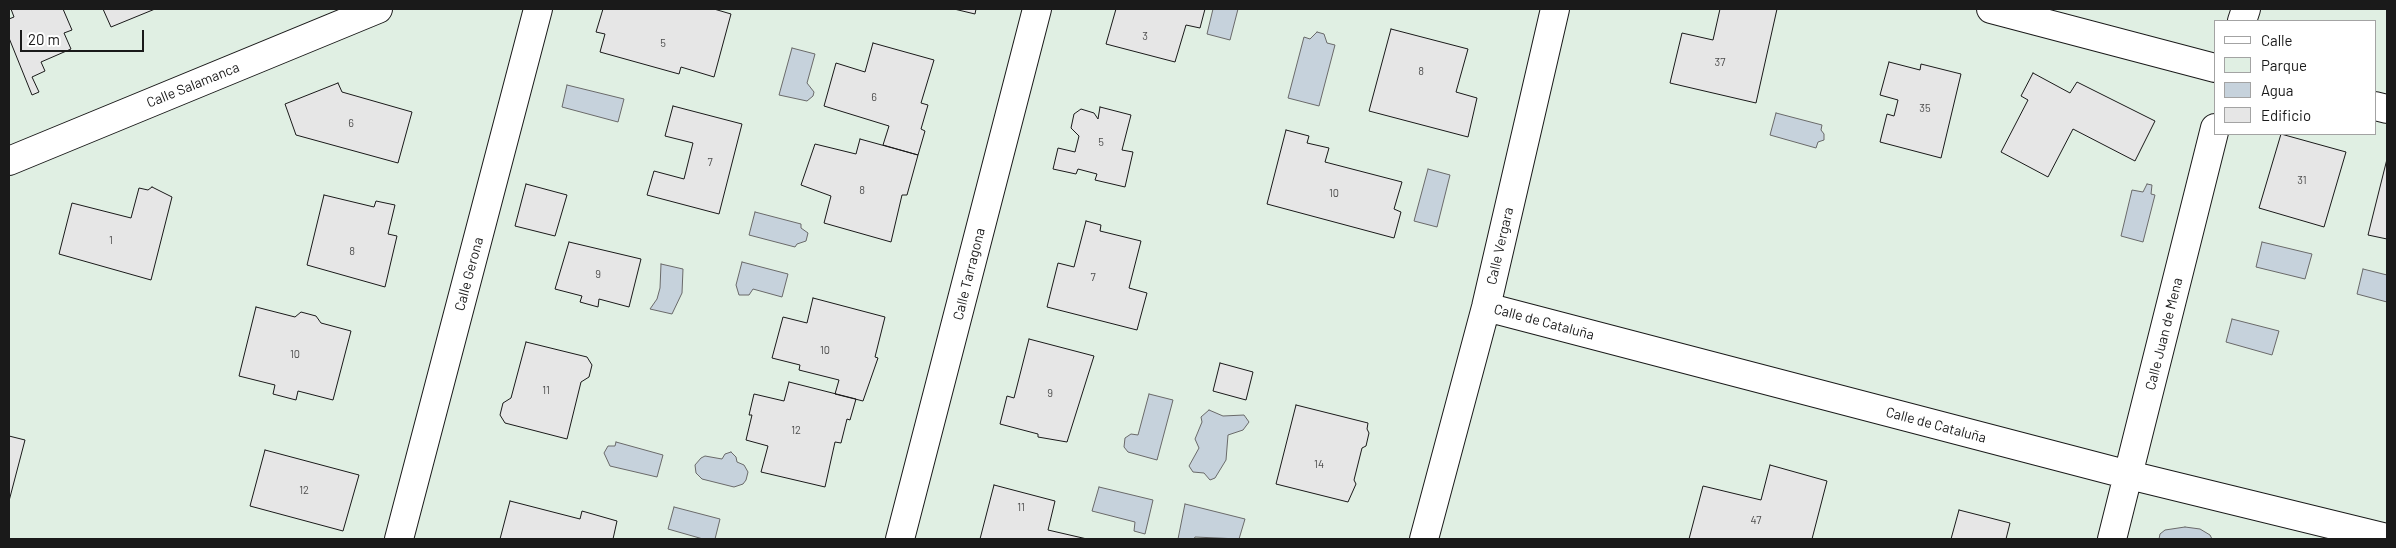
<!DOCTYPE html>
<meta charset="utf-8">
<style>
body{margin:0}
#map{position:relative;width:2396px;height:548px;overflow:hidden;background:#fff;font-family:Barlow,sans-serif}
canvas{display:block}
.frame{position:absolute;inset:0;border:10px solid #1a1a1a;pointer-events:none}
.legend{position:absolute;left:2214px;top:20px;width:162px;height:115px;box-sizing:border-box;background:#fff;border:1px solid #a3a3a3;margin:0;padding:6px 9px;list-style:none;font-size:15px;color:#1a1a1a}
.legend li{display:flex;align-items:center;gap:10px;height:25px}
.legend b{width:25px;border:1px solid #a3a3a3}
.scale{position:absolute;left:20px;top:30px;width:124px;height:22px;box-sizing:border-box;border:2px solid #1a1a1a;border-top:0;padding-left:6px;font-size:15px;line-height:18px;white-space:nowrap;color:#1a1a1a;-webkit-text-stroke:4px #fff;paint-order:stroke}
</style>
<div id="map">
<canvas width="2396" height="548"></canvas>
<div class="frame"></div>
<ul class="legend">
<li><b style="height:6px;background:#fff"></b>Calle</li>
<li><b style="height:14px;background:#e0efe3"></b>Parque</li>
<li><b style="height:14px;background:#c6d2dc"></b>Agua</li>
<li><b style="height:14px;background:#e6e6e6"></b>Edificio</li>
</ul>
<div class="scale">20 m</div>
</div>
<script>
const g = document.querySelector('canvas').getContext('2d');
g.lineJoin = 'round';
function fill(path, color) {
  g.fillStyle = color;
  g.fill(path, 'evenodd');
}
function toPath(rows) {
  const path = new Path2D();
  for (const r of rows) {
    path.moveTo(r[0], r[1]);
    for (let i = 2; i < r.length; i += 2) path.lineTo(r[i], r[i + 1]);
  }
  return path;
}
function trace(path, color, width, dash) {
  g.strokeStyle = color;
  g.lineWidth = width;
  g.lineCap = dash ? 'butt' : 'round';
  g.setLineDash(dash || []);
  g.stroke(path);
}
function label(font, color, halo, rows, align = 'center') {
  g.font = font + ' Barlow,sans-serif';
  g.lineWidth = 4;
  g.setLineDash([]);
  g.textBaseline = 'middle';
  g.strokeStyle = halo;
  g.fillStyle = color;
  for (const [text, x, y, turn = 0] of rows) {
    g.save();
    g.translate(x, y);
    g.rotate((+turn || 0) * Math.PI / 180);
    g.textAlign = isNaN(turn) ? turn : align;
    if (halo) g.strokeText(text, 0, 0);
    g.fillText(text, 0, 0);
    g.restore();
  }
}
const green = toPath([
 [9,9,2387,9,2387,539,9,539,9,9],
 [2215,21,2375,21,2375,134,2215,134,2215,21]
]);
fill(green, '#e0efe3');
trace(green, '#6a6a6a', 1);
const water = toPath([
 [1213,9,1238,9,1230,40,1207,34,1213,9],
 [1317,32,1324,34,1327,43,1335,45,1319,106,1288,98,1304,37,1310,39,1317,32],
 [792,48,815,54,807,83,814,92,813,96,807,101,779,95,792,48],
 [567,85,624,99,618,122,562,107,567,85],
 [1776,113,1822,125,1821,130,1824,134,1824,140,1818,142,1816,148,1770,135,1776,113],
 [1428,169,1450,175,1437,227,1414,221,1428,169],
 [2147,184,2152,185,2151,194,2155,195,2143,242,2121,236,2132,190,2143,192,2147,184],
 [755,212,801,224,801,228,808,233,806,241,797,244,795,247,749,235,755,212],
 [2262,242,2312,254,2305,279,2256,267,2262,242],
 [742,262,788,274,782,297,753,289,749,295,739,295,736,285,742,262],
 [661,264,683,269,682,293,672,314,650,309,657,299,660,288,661,264],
 [2363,269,2387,275,2387,302,2357,294,2363,269],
 [2232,319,2279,331,2272,355,2226,342,2232,319],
 [1149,394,1173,400,1157,460,1128,452,1124,447,1125,438,1131,434,1138,435,1149,394],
 [1209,410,1223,416,1244,415,1249,422,1243,430,1228,435,1226,460,1215,478,1210,480,1204,473,1193,472,1189,466,1199,448,1195,439,1202,422,1201,417,1209,410],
 [616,442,663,455,657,477,610,466,604,453,608,446,615,446,616,442],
 [731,452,736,457,737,462,744,465,748,472,746,480,743,484,734,487,702,479,696,473,695,465,701,458,705,456,722,459,725,454,731,452],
 [1099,487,1153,500,1145,534,1134,531,1135,522,1092,511,1099,487],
 [1185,504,1245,519,1239,539,1195,537,1194,539,1178,539,1185,504],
 [674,507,720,519,715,539,703,539,668,529,674,507],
 [2185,527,2200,529,2210,535,2212,539,2159,539,2160,534,2165,530,2185,527]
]);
fill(water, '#c6d2dc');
trace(water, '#6a6a6a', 1);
const building = toPath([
 [11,9,63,9,72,30,64,33,71,49,41,62,45,71,32,77,39,92,32,95,9,38,9,19,14,17,11,9],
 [103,9,155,9,111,27,103,9],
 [603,9,714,9,731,14,714,77,681,67,679,74,600,52,605,34,596,32,603,9],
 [954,9,976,9,975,14,954,9],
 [1116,9,1205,9,1200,28,1186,25,1175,62,1106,44,1116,9],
 [1720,9,1777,9,1756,103,1670,83,1682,33,1713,40,1720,9],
 [1391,29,1468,49,1456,92,1477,98,1468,137,1369,111,1391,29],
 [873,43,934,60,921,103,928,105,921,129,925,131,918,155,883,145,889,126,824,106,836,63,865,72,873,43],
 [1889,62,1920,70,1921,64,1961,74,1941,158,1880,142,1887,114,1894,116,1898,100,1880,95,1889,62],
 [2033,73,2070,93,2077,82,2155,121,2135,161,2073,129,2048,177,2001,152,2028,100,2021,96,2033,73],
 [338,83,342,92,412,112,398,163,296,135,285,104,338,83],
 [673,106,742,124,719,214,647,195,654,171,684,179,693,143,665,136,673,106],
 [1100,107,1131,115,1122,150,1133,152,1125,187,1095,180,1097,174,1078,169,1076,174,1053,169,1058,148,1075,152,1079,136,1071,128,1074,114,1081,109,1094,113,1098,119,1100,107],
 [1286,130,1309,136,1307,143,1329,148,1325,162,1402,182,1394,209,1401,212,1394,238,1267,204,1286,130],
 [2281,134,2346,152,2324,227,2259,208,2281,134],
 [860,139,918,155,907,195,902,195,891,242,824,223,831,196,801,185,815,144,856,154,860,139],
 [2387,159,2387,239,2368,235,2387,159],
 [526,184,567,195,555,236,515,226,526,184],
 [152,187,172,197,151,280,59,254,72,203,131,218,139,188,148,190,152,187],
 [324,195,374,207,376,201,395,205,388,234,397,236,385,287,307,265,324,195],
 [1086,221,1101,225,1100,231,1141,241,1129,288,1147,293,1137,330,1047,307,1058,263,1074,267,1086,221],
 [569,242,641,259,629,307,599,299,598,307,580,302,582,296,555,289,569,242],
 [813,298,885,317,875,357,878,358,863,401,835,394,839,380,799,370,800,365,772,358,783,317,807,323,813,298],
 [256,307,295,317,301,312,316,316,321,323,351,331,333,400,298,391,296,400,273,394,275,385,239,376,256,307],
 [1029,339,1094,356,1067,442,1038,437,1038,434,1000,424,1007,396,1014,398,1029,339],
 [526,342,587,357,592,365,589,377,581,382,567,439,505,423,500,415,503,403,511,398,526,342],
 [1220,363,1253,372,1246,400,1213,391,1220,363],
 [789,382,856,399,850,420,847,419,841,443,835,442,825,487,761,472,768,446,746,440,752,415,749,415,754,394,784,401,789,382],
 [1296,405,1368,423,1367,429,1369,433,1366,446,1362,448,1354,480,1356,484,1348,502,1276,484,1296,405],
 [9,436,25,440,9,501,9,436],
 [265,450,359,475,343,531,250,506,265,450],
 [1770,465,1827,481,1812,539,1689,539,1703,486,1761,500,1770,465],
 [994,485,1055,501,1048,530,1087,539,980,539,994,485],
 [510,501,580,519,582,511,617,521,613,539,500,539,510,501],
 [1959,510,2010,523,2006,539,1951,539,1959,510]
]);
fill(building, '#e6e6e6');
trace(building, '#1a1a1a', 1);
const street = toPath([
 [1991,9,2215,68],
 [2242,21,2246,9],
 [2375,106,2387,109],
 [9,161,378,9],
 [1486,307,2129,475,2387,538],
 [399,539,538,9],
 [900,539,1037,9],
 [1424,539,1486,307,1555,9],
 [2112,539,2215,128]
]);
trace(street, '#1a1a1a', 30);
trace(street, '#fff', 28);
label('11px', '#4d4d4d', null, [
 ["3",1145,36],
 ["5",663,43],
 ["37",1720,62],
 ["8",1421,71],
 ["6",874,97],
 ["35",1925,108],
 ["6",351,123],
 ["5",1101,142],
 ["7",710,162],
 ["31",2302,180],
 ["8",862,190],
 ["10",1334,193],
 ["1",111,240],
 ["8",352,251],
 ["9",598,274],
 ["7",1093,277],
 ["10",825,350],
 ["10",295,354],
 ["11",546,390],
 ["9",1050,393],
 ["12",796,430],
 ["14",1319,464],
 ["12",304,490],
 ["11",1021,507],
 ["47",1756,520]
]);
label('14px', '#1a1a1a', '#fff', [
 ["Calle Salamanca",193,85,-22],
 ["Calle Vergara",1500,246,-77],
 ["Calle Gerona",469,274,-75],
 ["Calle Tarragona",969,274,-76],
 ["Calle de Cataluña",1544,322,15],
 ["Calle Juan de Mena",2164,334,-76],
 ["Calle de Cataluña",1936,425,15]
]);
</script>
